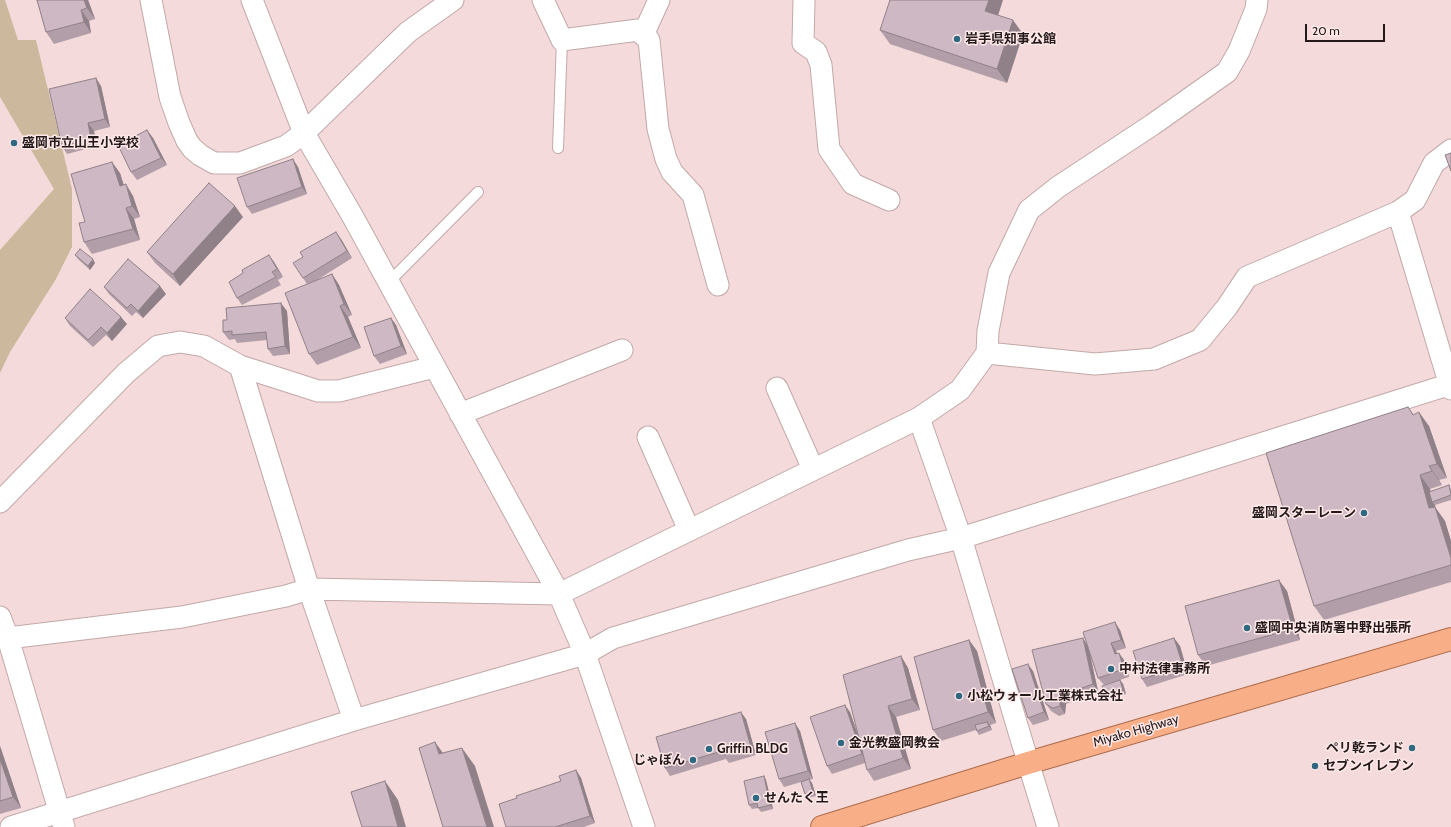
<!DOCTYPE html>
<meta charset="utf-8">
<style>
body{margin:0}
#map{position:relative;width:1451px;height:827px;overflow:hidden;background:#f4dada;font-family:Cabin,sans-serif}
canvas{display:block}
.scale{position:absolute;left:1305px;top:24px;width:80px;height:18px;box-sizing:border-box;border:2px solid #23191a;border-top:0;padding-left:5px;font-size:12px;line-height:14px;white-space:nowrap;color:#23191a;-webkit-text-stroke:3px #fee8e8;paint-order:stroke}
</style>
<div id="map">
<canvas width="1451" height="827"></canvas>
<div class="scale">20 m</div>
</div>
<script>
const g = document.querySelector('canvas').getContext('2d');
g.lineJoin = 'round';
function fill(path, color) {
  g.fillStyle = color;
  g.fill(path, 'evenodd');
}
function toPath(rows) {
  const path = new Path2D();
  for (const r of rows) {
    path.moveTo(r[0], r[1]);
    for (let i = 2; i < r.length; i += 2) path.lineTo(r[i], r[i + 1]);
  }
  return path;
}
function trace(path, color, width, dash) {
  g.strokeStyle = color;
  g.lineWidth = width;
  g.lineCap = dash ? 'butt' : 'round';
  g.setLineDash(dash || []);
  g.stroke(path);
}
function label(font, color, halo, rows, align = 'center') {
  g.font = font + ' Cabin,"Noto Sans JP",sans-serif';
  g.lineWidth = 3;
  g.setLineDash([]);
  g.textBaseline = 'middle';
  g.strokeStyle = halo;
  g.fillStyle = color;
  for (const [text, x, y, turn = 0] of rows) {
    g.save();
    g.translate(x, y);
    g.rotate((+turn || 0) * Math.PI / 180);
    g.textAlign = isNaN(turn) ? turn : align;
    if (halo) g.strokeText(text, 0, 0);
    g.fillText(text, 0, 0);
    g.restore();
  }
}
fill(toPath([
 [0,0,5,0,18,40,36,40,72,189,72,247,56,279,10,352,0,373,0,250,54,189,0,97]
]), '#ccb99d');
const service = toPath([
 [558,148,562,40],
 [389,282,478,192]
]);
const minor = toPath([
 [151,0,170,97,179,123,187,141,192,148,200,155,214,163,240,163,286,146,304,133,408,32,453,0],
 [252,0,304,133,353,217,559,594,585,654,644,827],
 [543,0,562,40,638,30,649,40,658,129,666,159,672,172,693,195,718,285],
 [804,0,803,43,816,52,821,65,829,149,853,184,889,200],
 [643,35,659,0],
 [1398,212,1451,389],
 [987,353,1095,364,1154,359,1200,340,1227,307,1247,277,1398,212,1415,200,1434,163,1451,150],
 [240,366,309,589,354,720],
 [777,388,813,469],
 [460,414,622,350],
 [919,418,961,538,1022,742,1048,827],
 [648,437,689,530],
 [0,502,126,373,158,346,180,342,204,346,240,366,318,391,339,391,434,367],
 [0,617,8,638,64,827],
 [8,638,182,617,286,596,309,589,559,594,919,418,960,390,987,353,988,331,999,273,1029,210,1058,187,1152,125,1227,72,1239,51,1256,9,1257,0],
 [11,827,354,720,585,654,613,638,908,550,961,538,1451,384]
]);
const trunk = toPath([
 [822,827,1028,763,1451,639]
]);
trace(service, '#c2a9a9', 12);
trace(minor, '#c2a9a9', 23);
trace(trunk, '#ad6c4d', 24);
trace(service, '#fff', 10);
trace(minor, '#fff', 21);
trace(trunk, '#f8ae87', 22);
fill(toPath([
 [37,0,88,0,95,19,89,21,91,33,54,44,46,32],
 [998,15,1023,34,1007,83,890,44,880,30],
 [101,86,110,127,94,131,97,146,67,154,62,146],
 [147,130,153,138,167,165,137,180,131,172],
 [298,167,307,194,252,214,247,207],
 [120,173,124,185,133,196,140,217,134,219,140,240,92,254,84,242,85,222],
 [243,217,180,286,155,263,147,252],
 [341,239,352,258,317,280,332,274,339,285,352,315,348,317,361,348,317,365,309,354,307,284,303,278],
 [75,255,95,263,90,270,78,259],
 [269,255,274,262,283,277,278,280,281,285,242,305,237,298,243,273],
 [104,287,166,294,143,318,136,312,132,316,109,294],
 [287,311,290,354,273,356,268,349,267,340,237,343,235,339,229,340,223,332],
 [65,318,127,324,112,341,106,335,93,347,70,326],
 [391,318,396,325,407,354,380,364,374,356],
 [1408,407,1413,414,1429,426,1447,478,1439,480,1442,485,1430,489,1431,492,1449,485,1451,489,1451,500,1435,505,1435,507,1445,521,1451,541,1451,582,1324,620,1314,606],
 [1287,591,1300,640,1206,666,1198,655],
 [1120,630,1126,648,1116,651,1117,653,1124,660,1129,677,1104,685,1098,678,1089,649,1098,691,1066,704,1065,714,1059,716,1051,711,1046,704,1087,645],
 [1174,638,1180,646,1188,674,1147,687,1142,679],
 [969,640,977,651,996,723,990,725,992,730,979,735,976,730,941,741,933,730],
 [901,656,908,668,920,710,896,717,911,769,874,781,867,770,865,763,832,774,827,766,850,712,858,734],
 [1033,671,1049,720,1033,725,1028,718],
 [1120,680,1123,684,1126,694,1108,700,1105,696],
 [746,719,756,755,729,763,726,759,670,776,665,768],
 [800,731,813,779,809,780,812,783,816,796,808,798,805,794,801,782,784,787,779,779],
 [0,746,21,808,0,814],
 [576,770,581,778,595,823,584,827,506,827,561,781],
 [764,776,766,780,773,809,761,812,758,808,752,809,749,805]
]), '#b19ea8');
fill(toPath([
 [84,0,88,0,95,19,87,8],
 [989,0,1003,0,995,25,985,11],
 [81,10,89,21,91,33,84,22],
 [1013,20,1023,34,1007,83,997,69],
 [96,78,101,86,110,127,105,119],
 [88,123,94,131,97,146,91,139],
 [147,130,153,138,167,165,161,158],
 [293,159,298,167,307,194,302,187],
 [112,162,120,173,127,197,120,186],
 [126,184,133,196,140,217,132,206],
 [235,206,243,217,180,286,173,274],
 [126,208,134,219,140,240,133,229],
 [336,232,341,239,352,258,347,251],
 [269,255,274,262,283,277,277,269],
 [93,259,95,263,90,270,88,266],
 [332,274,339,285,352,315,344,304],
 [160,286,166,294,143,318,138,311],
 [281,303,287,311,290,354,285,346],
 [340,306,348,317,361,348,353,337],
 [121,317,127,324,112,341,107,333],
 [391,318,396,325,407,354,401,346],
 [1419,412,1429,426,1447,478,1437,464],
 [1429,466,1439,480,1442,485,1432,471],
 [1420,475,1430,489,1433,501,1432,502,1435,505,1439,522,1429,508],
 [1435,507,1445,521,1451,541,1451,558],
 [1279,580,1287,591,1300,640,1293,629],
 [1115,622,1120,630,1126,648,1121,640],
 [1083,638,1088,646,1098,691,1093,684],
 [1174,638,1180,646,1188,674,1183,666],
 [969,640,977,651,996,723,988,712],
 [1111,643,1116,651,1120,662,1115,654],
 [1119,653,1124,660,1129,677,1124,669],
 [901,656,908,668,920,710,912,699],
 [1028,664,1033,671,1049,720,1044,712],
 [1120,680,1123,684,1126,694,1123,690],
 [1060,696,1066,704,1065,714,1060,706],
 [845,705,850,712,867,762,862,754],
 [888,706,896,717,911,769,903,758],
 [741,712,746,719,756,755,751,747],
 [987,722,990,725,992,730,989,726],
 [795,723,800,731,813,779,808,771],
 [435,742,448,760,439,754],
 [0,746,21,808,13,797,0,759],
 [462,748,475,766,494,827,487,827],
 [576,770,581,778,595,823,590,816],
 [764,776,766,780,773,809,770,805],
 [809,779,812,783,816,796,813,792],
 [385,781,398,800,406,827,398,827]
]), '#908188');
const building = toPath([
 [37,0,84,0,87,8,81,10,84,22,46,32,37,0],
 [890,0,989,0,985,11,1013,20,997,69,880,30,890,0],
 [96,78,105,119,88,123,91,139,62,146,49,89,96,78],
 [147,130,161,158,131,172,118,145,147,130],
 [1451,153,1451,171,1445,155,1451,153],
 [293,159,302,187,247,207,237,178,293,159],
 [112,162,120,186,126,184,132,206,126,208,133,229,84,242,79,223,85,222,71,174,112,162],
 [209,183,235,206,173,274,147,252,209,183],
 [336,232,347,251,303,278,293,263,303,257,300,252,336,232],
 [80,249,93,259,88,266,75,255,80,249],
 [269,255,277,269,272,272,276,277,237,298,229,282,243,273,242,270,269,255],
 [128,259,160,286,138,311,131,304,127,308,104,287,128,259],
 [332,274,344,304,340,306,353,337,309,354,285,293,332,274],
 [90,289,121,317,107,333,101,327,88,340,65,318,90,289],
 [281,303,285,346,268,349,266,332,232,335,232,331,223,332,223,320,227,320,226,308,281,303],
 [391,318,401,346,374,356,364,327,391,318],
 [1408,407,1413,415,1419,412,1437,464,1429,466,1432,471,1420,475,1429,508,1435,507,1451,558,1451,565,1314,606,1266,453,1408,407],
 [1449,485,1451,495,1432,502,1429,492,1449,485],
 [1279,580,1293,629,1198,655,1185,606,1279,580],
 [1115,622,1121,640,1111,643,1115,654,1119,653,1124,669,1098,678,1083,632,1115,622],
 [1083,638,1093,684,1060,696,1060,706,1053,708,1046,704,1032,650,1083,638],
 [1174,638,1183,666,1142,679,1133,651,1174,638],
 [969,640,988,712,933,730,914,657,969,640],
 [901,656,912,699,888,706,903,758,867,770,843,675,901,656],
 [1028,664,1044,712,1028,718,1012,669,1028,664],
 [1120,680,1123,690,1105,696,1102,686,1120,680],
 [845,705,862,754,827,766,810,717,845,705],
 [741,712,751,747,724,755,722,751,665,768,656,737,741,712],
 [987,722,989,726,977,731,975,725,987,722],
 [795,723,808,771,779,779,765,732,795,723],
 [435,742,439,754,462,748,487,827,443,827,419,748,435,742],
 [0,759,13,797,0,801,0,759],
 [576,770,590,816,555,827,506,827,499,804,517,798,516,796,561,781,559,776,576,770],
 [764,776,770,805,758,808,757,803,749,805,744,781,764,776],
 [809,779,813,792,805,794,801,782,809,779],
 [385,781,398,827,362,827,351,792,385,781]
]);
fill(building, '#ceb8c3');
trace(building, '#908188', 1);
for (const [x, y, r, color] of [
 [957,39,4,"#2e6981"],
 [14,143,4,"#2e6981"],
 [1364,513,4,"#2e6981"],
 [1247,628,4,"#2e6981"],
 [1111,669,4,"#2e6981"],
 [959,696,4,"#2e6981"],
 [841,743,4,"#2e6981"],
 [1412,748,4,"#2e6981"],
 [709,749,4,"#2e6981"],
 [693,760,4,"#2e6981"],
 [1315,766,4,"#2e6981"],
 [756,798,4,"#2e6981"]
]) {
  const dot = new Path2D();
  dot.arc(x, y, r, 0, 2 * Math.PI);
  g.fillStyle = color;
  g.fill(dot);
  trace(dot, '#fee8e8', 1.5);
}
label('bold 13px', '#23191a', '#fee8e8', [
 ["岩手県知事公館",965,39],
 ["盛岡市立山王小学校",22,143],
 ["盛岡スターレーン",1356,513,"right"],
 ["盛岡中央消防署中野出張所",1255,628],
 ["中村法律事務所",1119,669],
 ["小松ウォール工業株式会社",967,696],
 ["金光教盛岡教会",849,743],
 ["ペリ乾ランド",1404,748,"right"],
 ["Griffin BLDG",717,749],
 ["じゃぼん",685,760,"right"],
 ["セブンイレブン",1323,766],
 ["せんたく王",764,798]
], 'left');
label('13px', '#23191a', '#fee8e8', [
 ["Miyako Highway",1136,731,-16]
]);
</script>
